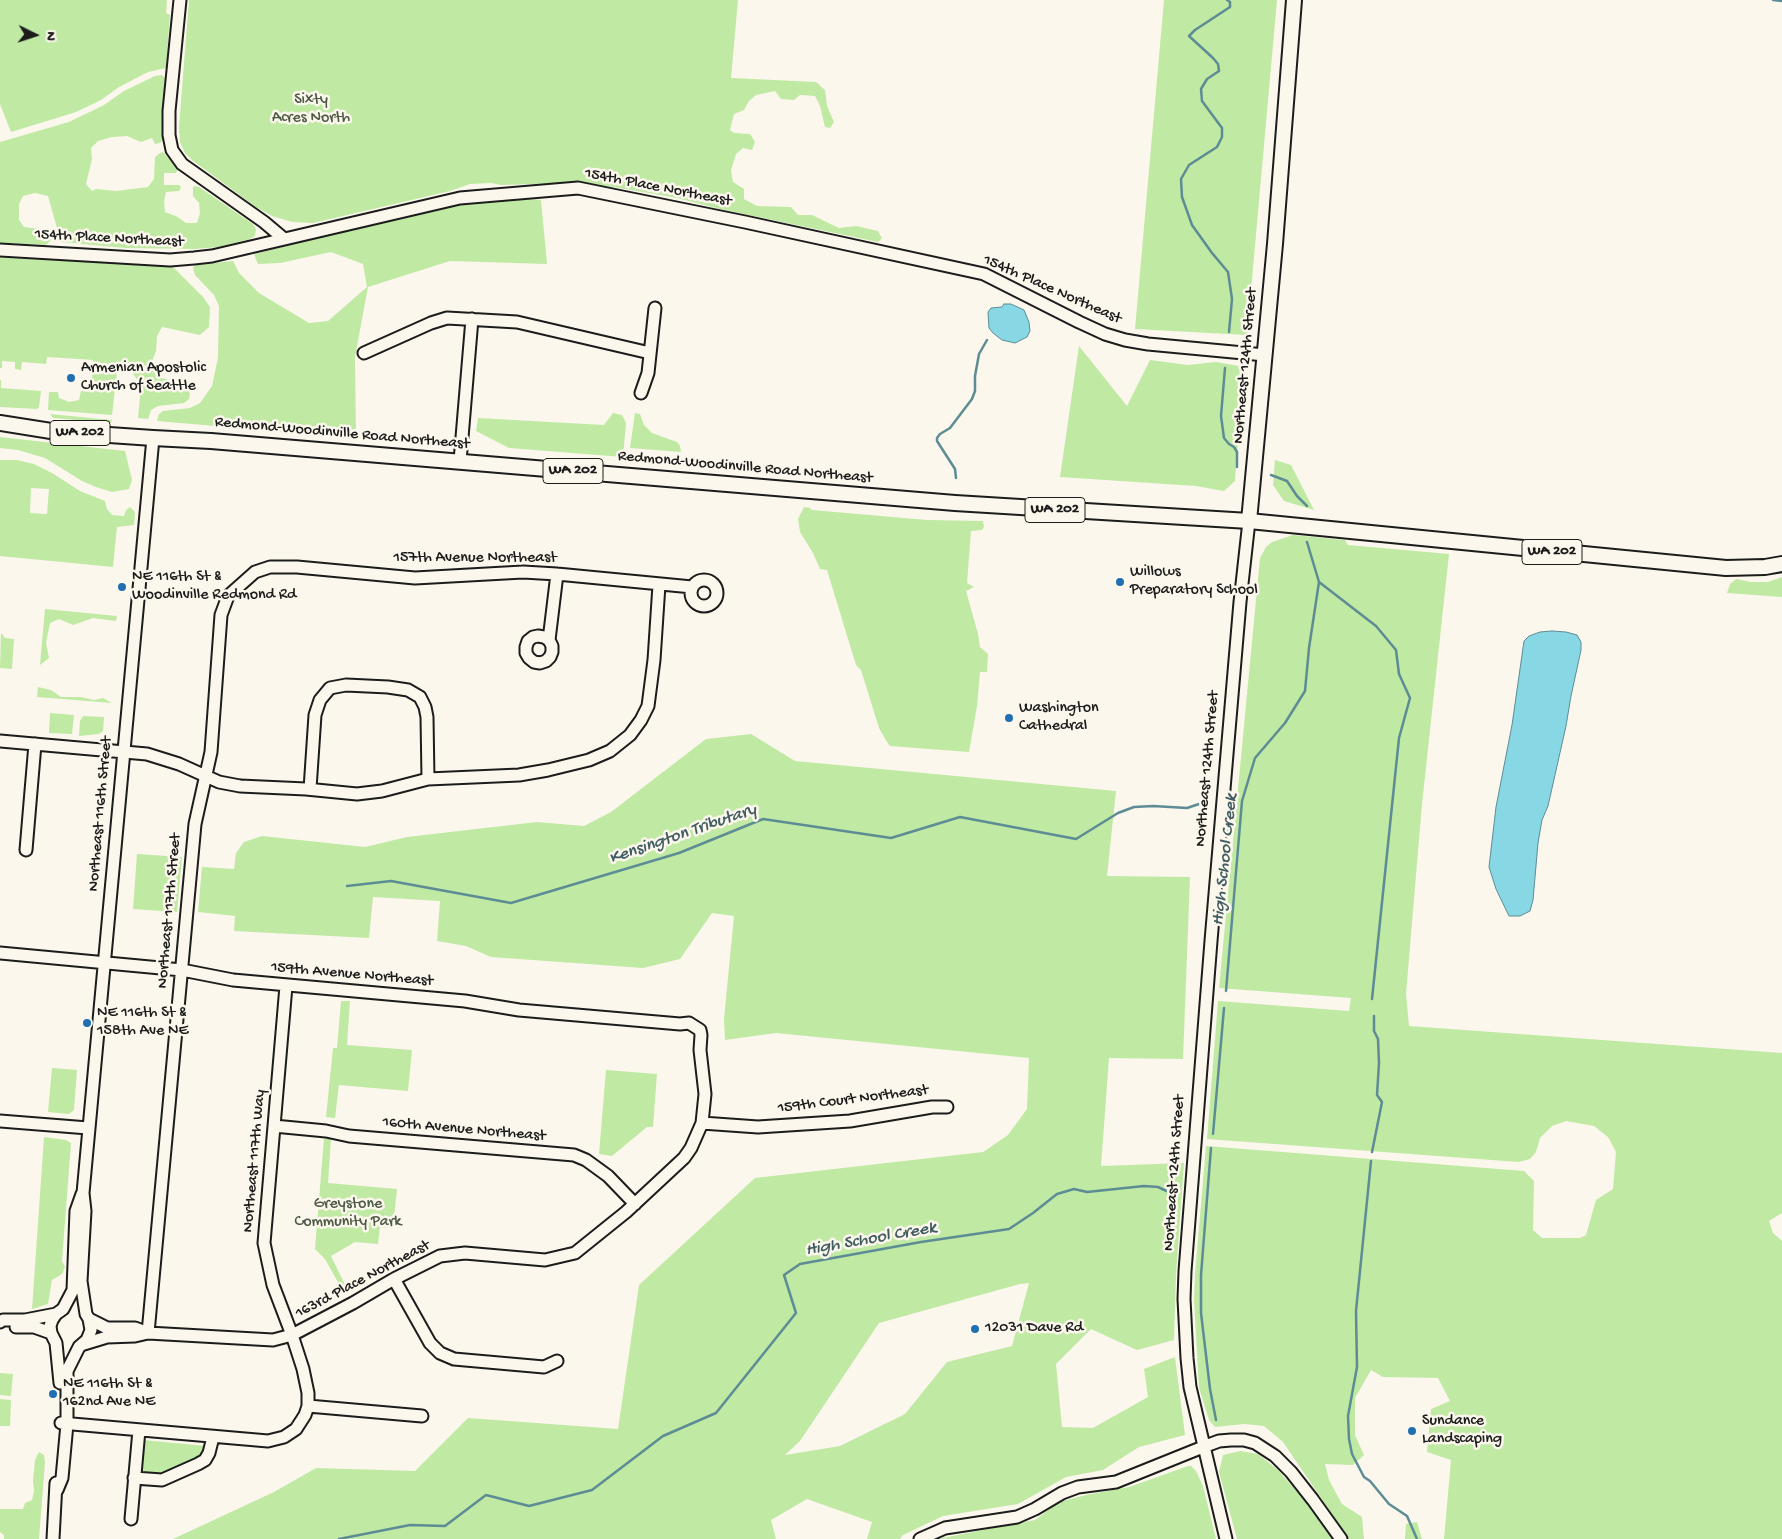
<!DOCTYPE html>
<style>
body{margin:0}
#map{position:relative;width:1782px;height:1539px;overflow:hidden;background:#fbf7ec;font-family:"Gochi Hand",sans-serif}
canvas{display:block}
.north{position:absolute;left:10px;top:10px;width:50px;height:50px;-webkit-text-stroke:4px #fbf7ec;paint-order:stroke;rotate:94deg;font-size:14px;font-weight:700;line-height:20px;text-align:center;color:#1c1c1c}
.north::after{content:'';display:block;margin:auto;width:18px;height:22px;background:#1c1c1c;clip-path:polygon(50% 0,100% 100%,50% 72%,0 100%)}
</style>
<div id="map">
<canvas width="1782" height="1539"></canvas>
<div class="north">N</div>
</div>
<script>
const g = document.querySelector('canvas').getContext('2d');
g.lineJoin = 'round';
function fill(path, color) {
  g.fillStyle = color;
  g.fill(path, 'evenodd');
}
function toPath(rows) {
  const path = new Path2D();
  for (const r of rows) {
    if (r.length === 3) {
      path.moveTo(r[0] + r[2], r[1]);
      path.arc(r[0], r[1], r[2], 0, 2 * Math.PI);
      continue;
    }
    path.moveTo(r[0], r[1]);
    for (let i = 2; i < r.length; i += 2) path.lineTo(r[i], r[i + 1]);
  }
  return path;
}
function trace(path, color, width, dash) {
  g.strokeStyle = color;
  g.lineWidth = width;
  g.lineCap = dash ? 'butt' : 'round';
  g.setLineDash(dash || []);
  g.stroke(path);
}
function label(font, color, halo, rows, align = 'center') {
  g.font = font + ' "Gochi Hand",sans-serif';
  g.lineWidth = 5;
  g.setLineDash([]);
  g.textBaseline = 'middle';
  g.strokeStyle = halo;
  g.fillStyle = color;
  for (const [text, x, y, turn = 0] of rows) {
    g.save();
    g.translate(x, y);
    g.rotate((+turn || 0) * Math.PI / 180);
    g.textAlign = isNaN(turn) ? turn : align;
    if (halo) g.strokeText(text, 0, 0);
    g.fillText(text, 0, 0);
    g.restore();
  }
}
fill(toPath([
 [0,0,167,0,166,13,170,15,166,68,148,72,119,87,101,100,76,112,11,132,0,104],
 [189,0,738,0,731,78,816,82,825,90,827,106,834,122,830,128,825,127,820,106,815,96,800,95,794,100,781,99,775,91,756,95,749,101,744,110,734,114,730,130,734,133,750,134,755,142,752,150,743,148,736,154,731,170,733,182,744,189,744,199,757,206,791,207,798,215,812,215,839,228,856,226,878,231,882,238,878,242,720,209,677,198,614,187,564,183,501,185,491,183,470,184,450,191,313,223,292,222,272,216,256,207,192,160,185,153,180,142,179,127],
 [1164,0,1277,0,1247,335,1135,329],
 [162,75,165,78,162,125,163,140,160,143,155,144,152,138,141,142,127,136,112,137,98,141,91,148,92,159,86,184,92,191,96,189,117,191,148,187,154,179,155,157,160,153,163,152,178,169,176,173,164,173,164,185,179,185,181,187,179,191,166,192,164,201,165,212,176,216,186,223,197,223,200,213,199,203,193,196,193,188,194,186,199,187,253,224,256,229,255,236,250,239,218,247,195,249,126,248,61,242,48,196,35,193,23,196,19,204,19,220,24,227,49,230,51,240,46,245,0,243,0,142,69,122,104,105,124,91,155,76],
 [520,198,541,200,547,264,450,261,368,287,355,357,356,438,157,421,159,414,163,411,190,408,200,403,212,386,218,358,219,306,214,295,195,275,193,268,195,265,233,261,239,273,259,293,309,323,328,321,367,287,363,264,331,252,280,263,258,264,254,254,453,205],
 [0,257,173,267,203,297,210,307,209,327,200,335,162,327,157,336,156,351,151,364,155,373,162,378,170,380,172,387,178,389,187,389,190,394,189,399,184,403,158,406,151,410,148,419,138,418,140,397,140,384,132,372,117,372,112,415,48,410,49,392,58,392,59,398,69,402,79,400,81,391,91,392,93,360,47,357,46,364,22,362,21,370,15,369,15,362,2,361,2,368,0,368],
 [1079,346,1127,406,1150,360,1188,365,1216,362,1239,366,1242,389,1235,481,1224,491,1196,486,1060,477],
 [0,380,1,380,1,388,41,391,39,407,37,409,0,407],
 [613,413,622,415,626,423,623,457,509,448,476,431,478,418,604,425],
 [635,413,640,414,644,425,652,433,677,442,680,446,681,452,630,448],
 [50,414,112,420,111,423,53,418],
 [0,437,125,451,132,480,129,489,112,492,96,487,82,481,45,458,18,450,0,448],
 [0,460,17,460,34,464,52,473,80,491,105,501,107,509,112,515,124,516,126,510,130,507,135,512,134,525,117,527,113,567,0,556],
 [31,488,49,489,47,514,30,513],
 [1275,460,1291,465,1314,510,1284,501,1273,485],
 [804,507,810,508,812,510,927,520,983,521,984,527,982,530,971,531,967,583,974,587,966,591,978,634,980,647,988,654,987,672,980,672,977,706,969,752,890,746,887,742,879,728,861,670,856,665,827,570,820,569,813,553,800,532,798,519],
 [1293,535,1345,540,1348,545,1449,554,1422,804,1406,994,1409,1026,1782,1053,1782,1213,1769,1221,1773,1233,1782,1241,1782,1539,1444,1539,1451,1460,1427,1452,1431,1409,1450,1401,1438,1378,1383,1377,1371,1370,1355,1398,1355,1435,1364,1455,1353,1465,1325,1464,1329,1480,1342,1504,1362,1517,1364,1539,1349,1539,1283,1442,1264,1426,1244,1424,1215,1427,1209,1420,1199,1388,1194,1300,1195,1274,1206,1146,1524,1171,1534,1181,1533,1230,1542,1238,1580,1238,1586,1235,1596,1200,1613,1189,1616,1152,1608,1137,1594,1126,1566,1121,1552,1126,1540,1138,1536,1152,1530,1159,1519,1162,1207,1139,1218,1001,1349,1011,1351,998,1219,988,1260,558,1266,547,1272,542],
 [1782,577,1782,597,1727,593,1730,584,1736,579,1751,582,1768,582],
 [45,609,117,616,116,621,93,618,73,625,59,619,50,623,46,643,49,658,40,665],
 [1,633,5,638,14,639,12,669,0,668],
 [38,687,51,690,61,697,81,697,94,700,103,698,112,703,37,697],
 [50,713,74,715,72,734,49,733],
 [83,716,104,717,103,731,99,734,79,736,80,721],
 [751,734,795,761,1116,791,1107,876,1190,877,1183,1059,1109,1058,1101,1166,1184,1163,1176,1274,1174,1340,1137,1350,1091,1329,1056,1364,1062,1427,1093,1428,1148,1397,1144,1369,1175,1357,1185,1435,1139,1447,1103,1470,1066,1477,1018,1504,943,1516,903,1535,900,1539,867,1539,872,1522,807,1499,771,1520,776,1539,173,1539,274,1492,316,1468,415,1471,468,1418,618,1429,639,1285,755,1178,983,1152,1008,1135,1027,1109,1029,1058,776,1033,725,1040,724,1019,734,916,712,913,680,959,643,968,491,957,466,946,437,941,440,901,373,897,369,938,234,931,235,916,198,912,202,867,234,869,236,853,244,842,262,836,365,847,407,837,537,822,584,826,611,812,706,739],
 [1029,1283,1012,1346,947,1362,905,1414,840,1446,785,1455,800,1441,879,1323,1020,1284],
 [137,854,182,857,177,912,133,909],
 [341,1001,350,1001,347,1045,412,1050,408,1091,339,1085,335,1118,326,1117,333,1048,337,1048],
 [52,1068,77,1070,74,1110,69,1114,48,1112],
 [606,1070,657,1074,653,1127,647,1127,612,1156,599,1154],
 [44,1137,66,1140,71,1143,62,1261,65,1267,62,1274,52,1280,48,1304,32,1309],
 [324,1138,331,1139,328,1183,397,1189,393,1228,380,1227,378,1244,355,1242,331,1256,348,1291,344,1293,325,1259,315,1249],
 [0,1373,13,1374,11,1396,0,1395],
 [0,1399,11,1400,10,1426,0,1426],
 [143,1440,206,1446,204,1454,198,1458,165,1474,157,1475,148,1474,143,1471,141,1465],
 [1240,1451,1258,1454,1278,1470,1310,1507,1333,1539,1237,1539,1219,1472,1223,1455],
 [39,1452,44,1455,45,1462,39,1539,4,1539,4,1535,0,1532,0,1509,23,1509,25,1503,32,1500,34,1491,33,1481,35,1460],
 [1188,1466,1191,1466,1196,1471,1203,1486,1216,1539,937,1539,1035,1520,1059,1502,1086,1495,1129,1487],
 [1417,1522,1422,1539,1405,1539,1406,1524]
]), '#c0e9a4');
const water = toPath([
 [1004,304,1011,304,1024,310,1029,322,1030,331,1027,337,1015,343,1002,340,993,333,989,328,988,312,991,308,1002,307,1004,304],
 [1552,631,1566,632,1577,635,1581,642,1581,650,1571,696,1566,726,1548,806,1542,820,1538,843,1533,900,1530,911,1520,916,1509,916,1496,889,1489,867,1496,807,1512,725,1524,641,1529,636,1540,632,1552,631]
]);
fill(water, '#88d7e4');
trace(water, '#5d8c94', 1);
trace(toPath([
 [1227,0,1230,2,1230,7,1195,30,1189,36,1213,58,1218,64,1219,71,1207,79,1201,89,1202,101,1222,128,1222,137,1217,147,1189,165,1181,179,1182,197,1192,225,1212,253,1228,272,1232,299,1229,332],
 [1773,0,1782,1],
 [1225,368,1221,416,1224,438,1229,444,1234,447,1237,452,1237,467],
 [1271,475,1287,481,1297,496,1307,506],
 [956,478,955,469,937,441,937,438,940,434,950,428,972,399,975,391,975,376,979,354,987,340],
 [1319,582,1376,626,1396,650,1399,674,1410,698,1399,738,1372,999],
 [347,886,391,881,511,903,679,853,763,819,891,838,960,817,1076,839,1118,813,1134,807,1153,806,1187,808,1199,804],
 [1226,991,1242,801,1255,758,1285,723,1305,691,1309,648,1319,582,1307,542],
 [1213,1134,1224,1008],
 [1211,1148,1201,1275,1201,1313,1210,1389,1216,1420],
 [1372,1152,1382,1102,1377,1095,1379,1063,1378,1039,1374,1031,1374,1016],
 [1371,1161,1356,1311,1357,1367,1348,1416,1349,1439,1352,1454,1364,1477,1370,1481,1389,1504,1407,1516,1417,1539],
 [339,1539,410,1525,445,1526,486,1495,529,1506,592,1490,663,1436,716,1413,796,1313,784,1275,800,1264,921,1242,1009,1229,1033,1213,1057,1194,1074,1189,1087,1192,1144,1186,1158,1187,1173,1194]
]), '#5d8c94', 2.5);
const minor = toPath([
 [180,0,169,111,169,135,172,150,182,164,264,222,283,238],
 [0,250,170,260,194,258,212,256,460,198,578,188,745,222,984,274,1079,322,1105,334,1125,340,1148,344,1265,355],
 [364,353,431,323,447,318,517,322,650,353],
 [641,393,648,373,655,308],
 [460,461,472,319],
 [704,593,13],
 [549,640,544,637,538,636,533,637,528,641,526,647,526,653,529,658,534,662,540,663,546,661,550,657,552,652,552,646,549,640,557,574],
 [0,741,147,754,179,764,219,782,240,786,306,789,357,794,382,791,428,779,519,775,548,770,589,760,610,751,630,735,641,720,648,706,654,660,659,585],
 [310,789,315,715,320,700,330,688,346,685,388,687,408,690,420,697,425,707,427,717,428,779],
 [26,850,35,744],
 [0,953,182,970,233,980,465,1001,519,1010,680,1024,689,1023,700,1030,701,1035,700,1050,705,1094,702,1123,691,1148,684,1158,626,1212,575,1253,545,1260,465,1253,440,1256,394,1279,353,1303,292,1335,273,1340,148,1333,135,1328,107,1328,89,1319],
 [0,1121,88,1128],
 [702,1123,758,1127,850,1121,932,1107,947,1107],
 [274,1126,326,1131,349,1136,574,1155,586,1160,608,1176,635,1204],
 [394,1279,430,1343,440,1353,454,1359,544,1367,557,1361],
 [0,1322,3,1320,25,1320,56,1314],
 [16,1327,34,1327,51,1333],
 [148,1333,195,824,211,752,221,615,228,596,255,572,270,567,297,567,415,578,523,572,557,574,692,587],
 [84,1344,107,1337,135,1336,148,1333],
 [60,1383,56,1343,51,1333,50,1326,52,1320,56,1314,63,1309,73,1290,76,1211,82,1194],
 [308,1406,422,1416],
 [61,1423,268,1441,284,1437,296,1429,305,1415,308,1406,308,1393,303,1369,292,1335,273,1285,264,1243,286,986],
 [134,1478,162,1480,198,1464,205,1460,209,1453,213,1437],
 [57,1490,62,1478,67,1424,67,1371,79,1347,87,1340,91,1330,89,1319,86,1314,81,1281,85,1211,83,1193,153,438],
 [131,1519,139,1430],
 [53,1539,56,1483],
 [920,1539,945,1528,1017,1517,1035,1509,1062,1493,1078,1487,1116,1482,1203,1447,1219,1441,1231,1440,1244,1440,1255,1443,1275,1456,1291,1472,1313,1500,1341,1539],
 [1226,1539,1190,1387,1187,1358,1184,1299,1185,1271,1211,941,1240,602,1249,521]
]);
const major = toPath([
 [0,423,51,431,153,438,211,441,955,503,1249,521,1726,568,1765,567,1782,564],
 [1249,521,1275,244,1294,0]
]);
trace(minor, '#1c1c1c', 15);
trace(major, '#1c1c1c', 18);
trace(minor, '#fbf7ec', 11);
trace(major, '#fbf7ec', 14);
for (const [x, y, r, color] of [
 [71,378,5,"#1f6fb2"],
 [1120,582,5,"#1f6fb2"],
 [122,587,5,"#1f6fb2"],
 [1009,718,5,"#1f6fb2"],
 [87,1023,5,"#1f6fb2"],
 [975,1329,5,"#1f6fb2"],
 [53,1394,5,"#1f6fb2"],
 [1412,1431,5,"#1f6fb2"]
]) {
  const dot = new Path2D();
  dot.arc(x, y, r, 0, 2 * Math.PI);
  g.fillStyle = color;
  g.fill(dot);
  trace(dot, '#fbf7ec', 2);
}
for (const [x, y, w] of [
 [80,433,60],
 [573,471,60],
 [1055,510,60],
 [1552,552,60]
]) {
  const box = new Path2D();
  box.roundRect(x - w / 2, y - 12.5, w, 25, 4);
  g.fillStyle = '#fbf7ec';
  g.fill(box);
  trace(box, '#1c1c1c', 1);
}
label('bold 15px', '#1c1c1c', null, [
 ["WA 202",80,433],
 ["WA 202",573,471],
 ["WA 202",1055,510],
 ["WA 202",1552,552]
]);
label('16px', '#4d5a45', '#fbf7ec', [
 ["Sixty",311,101],
 ["Acres North",311,119],
 ["Greystone",348,1205],
 ["Community Park",348,1223]
]);
label('16px', '#1c1c1c', '#fbf7ec', [
 ["154th Place Northeast",658,188,11],
 ["154th Place Northeast",109,239,3],
 ["154th Place Northeast",1052,290,24],
 ["Northeast 124th Street",1246,366,-85],
 ["Redmond-Woodinville Road Northeast",342,434,5],
 ["Redmond-Woodinville Road Northeast",745,468,5],
 ["157th Avenue Northeast",475,559],
 ["Northeast 124th Street",1208,769,-85],
 ["Northeast 116th Street",101,814,-85],
 ["Northeast 117th Street",170,911,-85],
 ["159th Avenue Northeast",352,975,5],
 ["159th Court Northeast",853,1100,-7],
 ["160th Avenue Northeast",464,1130,5],
 ["Northeast 117th Way",255,1161,-85],
 ["Northeast 124th Street",1175,1173,-86],
 ["163rd Place Northeast",363,1280,-28]
]);
label('16px', '#1c1c1c', '#fbf7ec', [
 ["Armenian Apostolic",81,369],
 ["Church of Seattle",81,387],
 ["Willows",1130,573],
 ["Preparatory School",1130,591],
 ["NE 116th St &",132,578],
 ["Woodinville Redmond Rd",132,596],
 ["Washington",1019,709],
 ["Cathedral",1019,727],
 ["NE 116th St &",97,1014],
 ["158th Ave NE",97,1032],
 ["12031 Dave Rd",985,1329],
 ["NE 116th St &",63,1385],
 ["162nd Ave NE",63,1403],
 ["Sundance",1422,1422],
 ["Landscaping",1422,1440]
], 'left');
label('italic 18px', '#425d62', '#fbf7ec', [
 ["Kensington Tributary",683,835,-19],
 ["High School Creek",1226,860,-84],
 ["High School Creek",871,1240,-10]
]);
</script>
